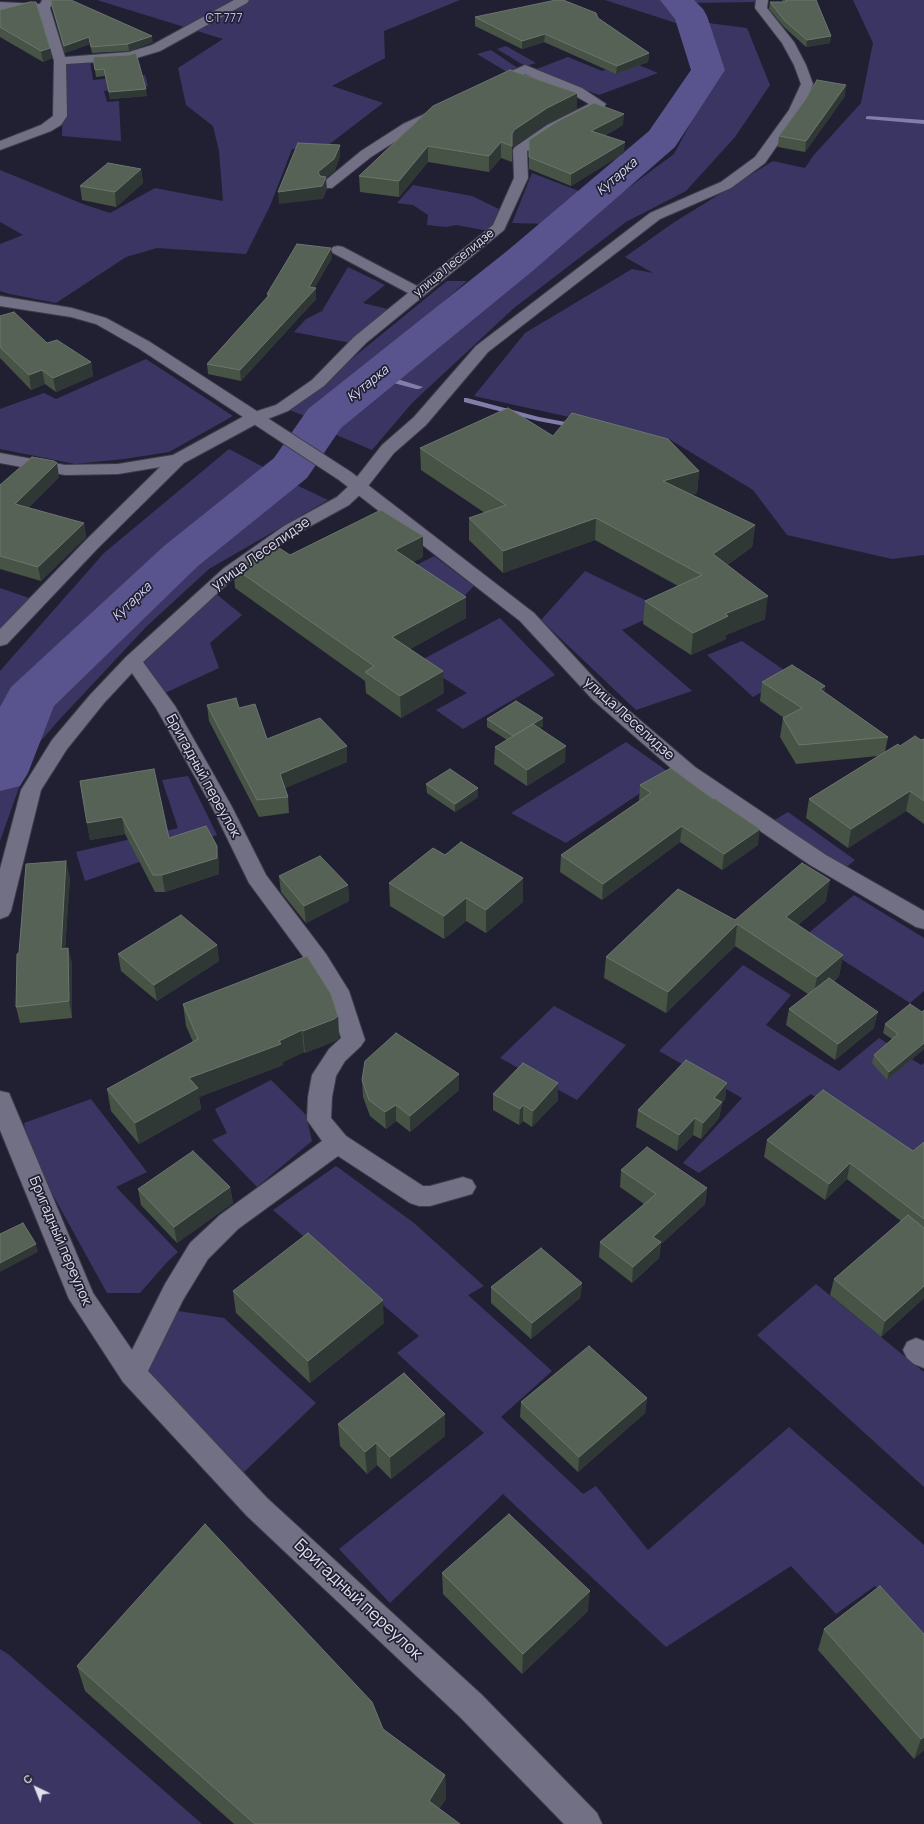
<!DOCTYPE html>
<meta charset="utf-8">
<style>
body{margin:0}
#map{position:relative;width:924px;height:1824px;overflow:hidden;background:#212032;font-family:Manrope,sans-serif}
canvas{display:block}
.north{position:absolute;left:16px;top:1768px;width:40px;height:40px;-webkit-text-stroke:3px #212032;paint-order:stroke;rotate:317deg;font-size:11px;font-weight:700;line-height:16px;text-align:center;color:#e0dfeb}
.north::after{content:'';display:block;margin:auto;width:14px;height:18px;background:#e0dfeb;clip-path:polygon(50% 0,100% 100%,50% 72%,0 100%)}
</style>
<div id="map">
<canvas width="924" height="1824"></canvas>
<div class="north">С</div>
</div>
<script>
const g = document.querySelector('canvas').getContext('2d');
g.lineJoin = 'round';
function fill(path, color) {
  g.fillStyle = color;
  g.fill(path, 'evenodd');
}
function toPath(rows) {
  const path = new Path2D();
  for (const r of rows) {
    path.moveTo(r[0], r[1]);
    for (let i = 2; i < r.length; i += 2) path.lineTo(r[i], r[i + 1]);
  }
  return path;
}
function trace(path, color, width, dash) {
  g.strokeStyle = color;
  g.lineWidth = width;
  g.lineCap = dash ? 'butt' : 'round';
  g.setLineDash(dash || []);
  g.stroke(path);
}
function label(font, color, halo, rows, align = 'center') {
  g.font = font + ' Manrope,sans-serif';
  g.lineWidth = 3.5;
  g.setLineDash([]);
  g.textBaseline = 'middle';
  g.strokeStyle = halo;
  g.fillStyle = color;
  for (const [text, x, y, turn = 0] of rows) {
    g.save();
    g.translate(x, y);
    g.rotate((+turn || 0) * Math.PI / 180);
    g.textAlign = isNaN(turn) ? turn : align;
    if (halo) g.strokeText(text, 0, 0);
    g.fillText(text, 0, 0);
    g.restore();
  }
}
fill(toPath([
 [97,0,460,0,384,31,385,58,332,86,383,103,327,146,292,149,270,206,246,254,157,248,126,257,56,303,10,294,0,291,0,244,23,235,0,222,0,170,83,204,110,213,155,188,223,201,219,151,213,126,186,105,178,68,223,39],
 [605,0,665,0,684,19,679,24],
 [686,0,757,0,757,2,690,3],
 [853,0,924,0,924,555,892,559,787,535,753,490,669,439,474,396,525,333,632,269,653,273,625,257,673,223,773,161,805,168,813,156,861,103,873,43],
 [708,23,747,28,770,85,735,137,686,191,626,222,514,308,412,403,372,450,327,431,341,417,589,217,674,154,722,65],
 [506,46,536,63,525,66,497,49],
 [491,50,519,69,507,72,477,54],
 [568,57,602,71,629,61,658,73,599,95,534,70],
 [90,61,93,80,145,75,148,86,104,91,107,102,119,101,121,141,62,136,64,62],
 [532,173,587,194,552,224,512,223],
 [413,185,472,196,499,209,496,223,489,231,456,225,446,227,427,225,428,215,413,205,397,203],
 [348,267,385,285,363,303,392,310,351,343,294,332,306,319,322,311],
 [447,281,467,281,310,418,289,410],
 [146,359,233,416,169,452,124,459,75,464,0,449,0,409,44,393,56,399],
 [229,449,269,470,220,504,36,668,0,728,0,671,104,553],
 [290,482,328,500,209,569,147,626,59,720,32,751,0,841,0,791,35,704,188,563],
 [434,556,474,586,455,605,403,572],
 [585,571,666,610,622,630,692,691,636,710,541,620],
 [0,588,32,599,0,632],
 [215,593,242,615,210,643,219,668,165,693,142,660],
 [500,618,555,675,463,729,436,710,467,693,418,662],
 [742,641,791,675,753,697,707,655],
 [626,742,670,773,566,843,511,813],
 [188,776,217,835,85,881,76,852,178,828,162,780],
 [788,812,855,860,843,870,771,822],
 [854,895,924,938,924,991,910,1003,805,936],
 [743,965,791,995,766,1025,839,1071,879,1038,921,1065,924,1063,924,1150,911,1161,811,1094,699,1173,683,1163,742,1098,659,1051],
 [554,1006,626,1045,577,1100,500,1058],
 [271,1080,306,1115,312,1141,257,1187,212,1140,227,1133,215,1109],
 [91,1099,147,1172,116,1187,178,1252,168,1261,140,1293,107,1293,32,1157,24,1123],
 [336,1166,414,1223,484,1286,468,1295,552,1371,501,1417,583,1494,596,1486,648,1550,789,1427,924,1545,924,1637,875,1586,836,1614,791,1566,666,1647,503,1494,390,1603,339,1549,484,1433,397,1353,419,1336,273,1210],
 [816,1284,924,1372,924,1487,757,1335],
 [178,1311,224,1318,316,1403,244,1472,146,1371],
 [0,1649,8,1654,202,1824,0,1824]
]), '#3b3563');
fill(toPath([
 [868,116,924,120,924,124,866,119,866,117,868,116],
 [375,374,381,374,423,387,419,389,416,389,375,378,375,374],
 [464,398,467,398,539,417,576,424,580,426,576,428,538,421,464,402,464,398]
]), '#827daa');
fill(toPath([
 [660,0,694,0,703,9,707,16,725,70,675,147,535,269,341,428,307,478,198,566,54,706,28,773,20,786,0,791,0,707,11,687,164,546,274,458,308,409,507,251,649,131,691,70,675,19,660,0]
]), '#59538e');
const minor = toPath([
 [42,0,54,0,50,8,65,57,129,52,152,45,234,0,249,0,247,3,160,51,130,60,66,64,67,116,61,125,51,131,0,150,0,141,41,125,53,116,54,61,39,11,0,10,0,2,40,4,42,0],
 [756,0,768,0,767,8,794,42,806,65,813,84,802,110,765,163,731,188,660,219,488,352,426,425,394,453,365,490,349,505,296,534,236,576,143,662,175,706,232,807,266,875,326,954,349,991,365,1040,361,1046,345,1061,336,1076,332,1097,331,1118,346,1136,423,1186,430,1186,463,1177,472,1180,476,1187,472,1194,430,1206,419,1206,410,1203,338,1156,238,1229,208,1259,183,1300,148,1371,267,1498,482,1695,597,1813,602,1824,564,1824,460,1717,247,1516,123,1382,69,1299,0,1130,0,1091,9,1093,12,1100,93,1293,132,1350,165,1284,190,1243,220,1215,322,1141,307,1120,308,1097,312,1075,329,1049,341,1038,327,992,310,966,249,883,212,807,156,708,132,673,104,703,67,749,41,790,11,911,8,916,0,919,0,869,21,790,52,740,90,695,126,657,224,568,284,526,337,497,353,482,382,445,414,417,476,346,650,213,721,182,755,157,789,110,801,84,794,65,782,43,755,8,756,0],
 [525,65,582,88,606,104,604,107,557,131,527,151,528,178,504,230,366,343,324,386,288,411,260,422,184,463,98,548,7,644,0,646,0,629,86,540,160,467,118,474,65,475,0,463,0,453,65,465,118,464,173,455,248,414,276,405,312,380,354,337,408,293,333,253,331,250,333,247,338,246,343,247,417,286,493,225,514,178,513,150,515,147,547,125,589,104,572,94,525,74,495,89,490,90,485,89,484,86,485,83,525,65],
 [440,107,445,108,447,111,445,114,413,130,371,157,332,188,322,188,320,185,361,151,403,124,440,107],
 [916,1338,924,1341,924,1368,914,1364,907,1358,903,1350,907,1342,916,1338]
]);
const tertiary = toPath([
 [0,296,72,308,106,318,150,342,351,472,534,613,607,692,695,767,826,855,924,911,924,929,916,927,810,865,681,777,593,700,520,621,339,480,138,348,96,324,71,317,0,306,0,296]
]);
trace(minor, '#3e3c4b', 2);
trace(tertiary, '#3e3c4b', 2);
fill(minor, '#717085');
fill(tertiary, '#717085');
fill(toPath([
 [782,0,816,0,831,36,830,43,806,47,784,27,769,9,770,2,783,2],
 [51,2,153,42,129,51,92,53,90,44,65,53,52,8],
 [0,10,52,58,43,62,0,37],
 [475,17,598,18,649,53,648,62,616,74,544,42,522,49,475,26],
 [129,55,147,96,110,99,105,76,96,77,93,57],
 [577,93,577,109,546,124,514,146,512,149,512,162,501,158,489,172,428,162,399,197,360,192,359,176,433,106],
 [845,96,805,152,778,147,779,136],
 [623,125,604,136,624,153,571,186,529,169,529,140],
 [141,169,143,183,116,207,82,200,80,186],
 [332,258,314,288,316,288,316,299,241,381,208,374,207,364,267,297,267,294],
 [0,316,47,343,91,362,93,376,56,392,45,384,31,390,0,358],
 [553,436,699,471,697,493,691,495,755,525,752,547,727,565,765,619,726,635,726,639,691,655,643,624,645,601,678,586,595,540,503,573,469,540,469,518,485,513,421,470,420,448],
 [59,477,28,508,84,523,86,537,41,581,0,569,0,485],
 [423,536,423,557,413,562,466,618,410,649,444,693,401,718,366,693,365,681,235,588,233,567,290,555],
 [762,682,825,686,824,692,888,737,885,752,900,746,921,740,924,739,924,824,906,811,848,848,806,818,809,799,878,756,796,764,780,737,783,718,784,718,760,701],
 [207,705,239,708,267,739,347,762,285,788,288,797,289,813,259,817,209,721],
 [487,719,543,726,540,728,565,762,527,786,494,764,495,747,507,740,487,727],
 [80,781,169,838,219,862,219,874,165,892,155,892,125,834,90,840],
 [426,784,478,788,478,797,455,812,427,793],
 [640,785,758,845,722,870,680,842,602,900,560,872,561,855,639,801],
 [445,855,523,878,523,902,486,933,466,921,444,939,390,906,389,883],
 [279,876,348,885,349,901,306,923,281,892],
 [70,877,65,948,68,948,72,964,72,1018,20,1023,16,1007,19,953],
 [826,901,798,925,843,955,839,976,834,981,874,1028,835,1060,786,1025,789,1009,808,994,735,946,666,1013,604,978,606,957,735,920],
 [217,945,219,961,157,1001,121,971,118,954],
 [183,1004,338,1016,339,1038,335,1041,305,1053,304,1052,283,1062,283,1065,199,1097,201,1109,139,1144,111,1111,107,1089,193,1042,186,1026],
 [924,1010,924,1049,887,1080,872,1063,874,1055,892,1039,883,1033,885,1024,922,1012],
 [362,1080,459,1090,410,1132,396,1121,386,1129,370,1116,363,1097],
 [558,1083,558,1100,532,1127,523,1121,519,1125,493,1110,493,1094],
 [727,1083,725,1099,722,1103,719,1118,701,1139,693,1135,677,1151,636,1127,638,1110],
 [767,1140,913,1151,924,1142,924,1298,881,1337,830,1295,834,1279,901,1221,847,1179,825,1200,764,1157],
 [621,1170,707,1188,705,1204,661,1244,659,1258,632,1283,599,1257,600,1242,644,1204,620,1187],
 [230,1187,233,1203,177,1243,141,1205,138,1189],
 [582,1283,580,1298,531,1339,491,1303,491,1287],
 [233,1291,384,1323,310,1383,236,1313],
 [647,1398,645,1413,578,1472,520,1417,521,1402],
 [338,1424,445,1436,391,1479,377,1465,367,1474,340,1446],
 [442,1573,588,1611,522,1674,443,1594],
 [824,1629,924,1634,924,1750,914,1759,818,1650],
 [77,1666,383,1729,445,1775,446,1799,439,1809,460,1824,234,1824,85,1691]
]), '#465345');
fill(toPath([
 [545,34,544,42,522,49,522,41],
 [152,36,153,42,129,51,128,44],
 [831,36,830,43,806,47,807,40],
 [89,37,90,44,65,53,64,46],
 [50,48,52,58,43,62,41,51],
 [649,53,648,62,616,74,617,66],
 [846,85,845,96,805,152,806,141],
 [146,89,147,96,110,99,109,92],
 [577,93,577,109,546,124,514,146,512,149,512,134,514,130,547,108],
 [624,114,623,125,590,143,591,131],
 [501,142,501,158,489,172,489,156],
 [625,142,624,153,571,186,571,174],
 [340,145,340,157,335,171,326,178,327,190,323,199,279,204,278,192,318,172],
 [428,146,428,162,399,197,399,181],
 [141,169,143,183,116,207,115,192],
 [331,248,332,258,313,291,316,288,316,299,241,381,240,370,309,287],
 [91,362,93,376,56,392,53,378],
 [42,370,45,384,31,390,29,375],
 [57,463,59,477,18,518,15,504],
 [699,471,697,493,661,503,663,481],
 [596,518,595,540,503,573,503,551],
 [84,523,86,537,41,581,38,567],
 [755,525,752,547,711,576,713,554],
 [423,536,423,557,395,572,395,550],
 [768,596,765,619,726,635,726,639,691,655,693,633,725,614],
 [466,597,466,618,393,658,392,637],
 [443,671,444,693,401,718,400,696],
 [825,686,822,705,820,689],
 [543,718,543,726,514,745,514,736],
 [347,746,347,762,281,790,280,774],
 [566,746,565,762,527,786,527,770],
 [478,788,478,797,455,812,455,804],
 [910,791,906,811,848,848,851,829],
 [122,817,125,834,90,840,87,823],
 [682,826,680,842,602,900,603,884],
 [760,829,758,845,722,870,724,854],
 [217,846,219,862,219,874,165,892,162,875],
 [66,861,70,877,64,965,61,949],
 [523,878,523,902,486,933,486,910],
 [830,880,826,901,782,939,786,917],
 [348,885,349,901,306,923,304,906],
 [466,898,466,921,444,939,444,916],
 [737,924,735,946,666,1013,668,992],
 [217,945,219,961,157,1001,154,985],
 [68,948,72,964,72,1018,69,1001],
 [843,955,839,976,813,998,817,977],
 [878,1012,874,1028,835,1060,838,1044],
 [338,1016,339,1038,335,1041,305,1053,303,1031],
 [302,1030,304,1052,283,1062,283,1065,199,1097,201,1109,139,1144,135,1123,189,1078,279,1041],
 [924,1043,924,1049,887,1080,889,1072],
 [459,1074,459,1090,410,1132,410,1116],
 [558,1083,558,1100,532,1127,533,1111],
 [727,1083,725,1099,722,1103,719,1118,701,1139,703,1123,714,1098],
 [396,1105,396,1121,386,1129,385,1112],
 [523,1105,523,1121,519,1125,520,1109],
 [695,1118,693,1135,677,1151,679,1135],
 [850,1163,847,1179,825,1200,829,1184],
 [230,1187,233,1203,177,1243,174,1227],
 [707,1188,705,1204,661,1244,659,1258,632,1283,633,1267,653,1237],
 [36,1244,38,1252,0,1272,0,1263],
 [582,1283,580,1298,531,1339,532,1323],
 [924,1286,924,1298,881,1337,885,1321],
 [383,1300,384,1323,310,1383,308,1361],
 [647,1398,645,1413,578,1472,579,1457],
 [445,1414,445,1436,391,1479,390,1457],
 [376,1443,377,1465,367,1474,365,1452],
 [590,1591,588,1611,522,1674,523,1654],
 [924,1737,924,1750,914,1759,921,1739],
 [445,1775,446,1799,430,1824,429,1801]
]), '#303836');
const building = toPath([
 [51,0,71,0,152,36,128,44,91,47,89,37,64,46,51,2,51,0],
 [556,0,563,0,596,13,598,18,649,53,617,66,545,34,522,41,475,17,556,0],
 [786,0,816,0,831,36,807,40,785,21,770,2,786,2,786,0],
 [30,2,36,2,50,48,41,51,0,27,0,10,30,2],
 [136,53,146,89,109,92,104,69,95,70,93,57,129,55,136,53],
 [510,70,577,93,547,108,514,130,512,134,512,146,501,142,489,156,428,146,399,181,359,176,433,106,510,70],
 [817,80,846,85,806,141,779,136,805,100,817,80],
 [594,103,624,114,591,131,625,142,571,174,529,157,529,140,558,121,594,103],
 [298,143,340,145,334,159,318,172,320,176,326,177,322,186,278,192,298,143],
 [108,163,141,169,115,192,80,186,108,163],
 [297,244,331,248,309,287,316,288,240,370,207,364,270,294,267,294,297,244],
 [14,312,47,343,57,340,91,362,53,378,42,370,29,375,0,347,0,316,14,312],
 [508,408,553,436,572,413,668,439,699,471,663,481,755,525,713,554,768,596,725,614,728,616,693,633,645,601,702,575,596,518,503,551,469,518,506,505,420,448,508,408],
 [32,457,54,461,57,463,15,504,84,523,38,567,0,556,0,485,32,457],
 [381,510,423,536,395,550,466,597,392,637,443,671,400,696,365,672,374,666,233,567,276,546,290,555,381,510],
 [792,665,825,686,820,689,888,737,799,745,783,718,802,708,762,682,792,665],
 [236,698,239,708,255,704,267,739,320,718,347,746,280,774,288,797,257,800,207,705,236,698],
 [516,701,543,718,513,736,487,719,516,701],
 [533,724,566,746,527,770,495,747,533,724],
 [915,736,921,740,924,739,924,801,910,791,851,829,809,799,898,744,900,746,915,736],
 [671,768,713,799,714,798,760,829,724,854,682,826,603,884,561,855,651,793,640,785,671,768],
 [154,769,169,838,206,826,217,846,217,858,162,875,153,875,122,817,87,823,80,781,154,769],
 [450,769,478,788,455,804,426,784,450,769],
 [461,842,523,878,486,910,466,898,444,916,389,883,433,848,445,855,461,842],
 [320,856,348,885,304,906,279,876,320,856],
 [66,861,61,949,68,948,69,1001,16,1007,17,954,19,953,26,864,66,861],
 [802,863,830,880,786,917,843,955,817,977,737,924,668,992,606,957,678,889,735,920,802,863],
 [181,915,217,945,154,985,118,954,181,915],
 [307,956,331,994,338,1016,334,1019,303,1031,302,1030,279,1041,281,1044,189,1078,198,1088,135,1123,107,1089,198,1039,183,1004,307,956],
 [829,978,878,1012,838,1044,789,1009,829,978],
 [910,1004,922,1012,924,1010,924,1043,889,1072,874,1055,898,1034,885,1024,910,1004],
 [396,1033,459,1074,410,1116,396,1105,385,1112,369,1100,362,1080,365,1061,396,1033],
 [686,1060,727,1083,714,1098,722,1102,703,1123,695,1118,679,1135,638,1110,686,1060],
 [523,1063,558,1083,533,1111,523,1105,520,1109,493,1094,523,1063],
 [823,1090,913,1151,924,1142,924,1219,850,1163,829,1184,767,1140,823,1090],
 [647,1147,707,1188,653,1237,661,1242,633,1267,600,1242,656,1194,621,1170,647,1147],
 [193,1151,230,1187,174,1227,138,1189,193,1151],
 [908,1215,924,1228,924,1286,885,1321,834,1279,908,1215],
 [23,1223,36,1244,0,1263,0,1234,23,1223],
 [308,1233,383,1300,308,1361,233,1291,308,1233],
 [541,1248,582,1283,532,1323,491,1287,541,1248],
 [589,1346,647,1398,579,1457,521,1402,589,1346],
 [404,1373,445,1414,390,1457,376,1443,365,1452,338,1424,404,1373],
 [509,1514,590,1591,523,1654,442,1573,509,1514],
 [205,1524,372,1702,383,1729,445,1775,429,1801,460,1824,255,1824,77,1666,205,1524],
 [880,1586,924,1634,924,1737,921,1739,824,1629,880,1586]
]);
fill(building, '#566256');
trace(building, '#6c756e', 1);
label('12px', '#bdb8ff', '#212032', [
 ["СТ 777",224,19]
]);
label('12px', '#e0dfeb', '#212032', [
 ["улица Леселидзе",454,263,-39]
]);
label('italic 13px', '#d9d7fc', '#212032', [
 ["Кутарка",617,177,-41],
 ["Кутарка",368,384,-39],
 ["Кутарка",132,602,-44]
]);
label('14px', '#e0dfeb', '#212032', [
 ["улица Леселидзе",261,554,-35],
 ["улица Леселидзе",629,719,42],
 ["Бригадный переулок",203,776,61],
 ["Бригадный переулок",60,1241,67]
]);
label('17px', '#e0dfeb', '#212032', [
 ["Бригадный переулок",358,1600,43]
]);
</script>
